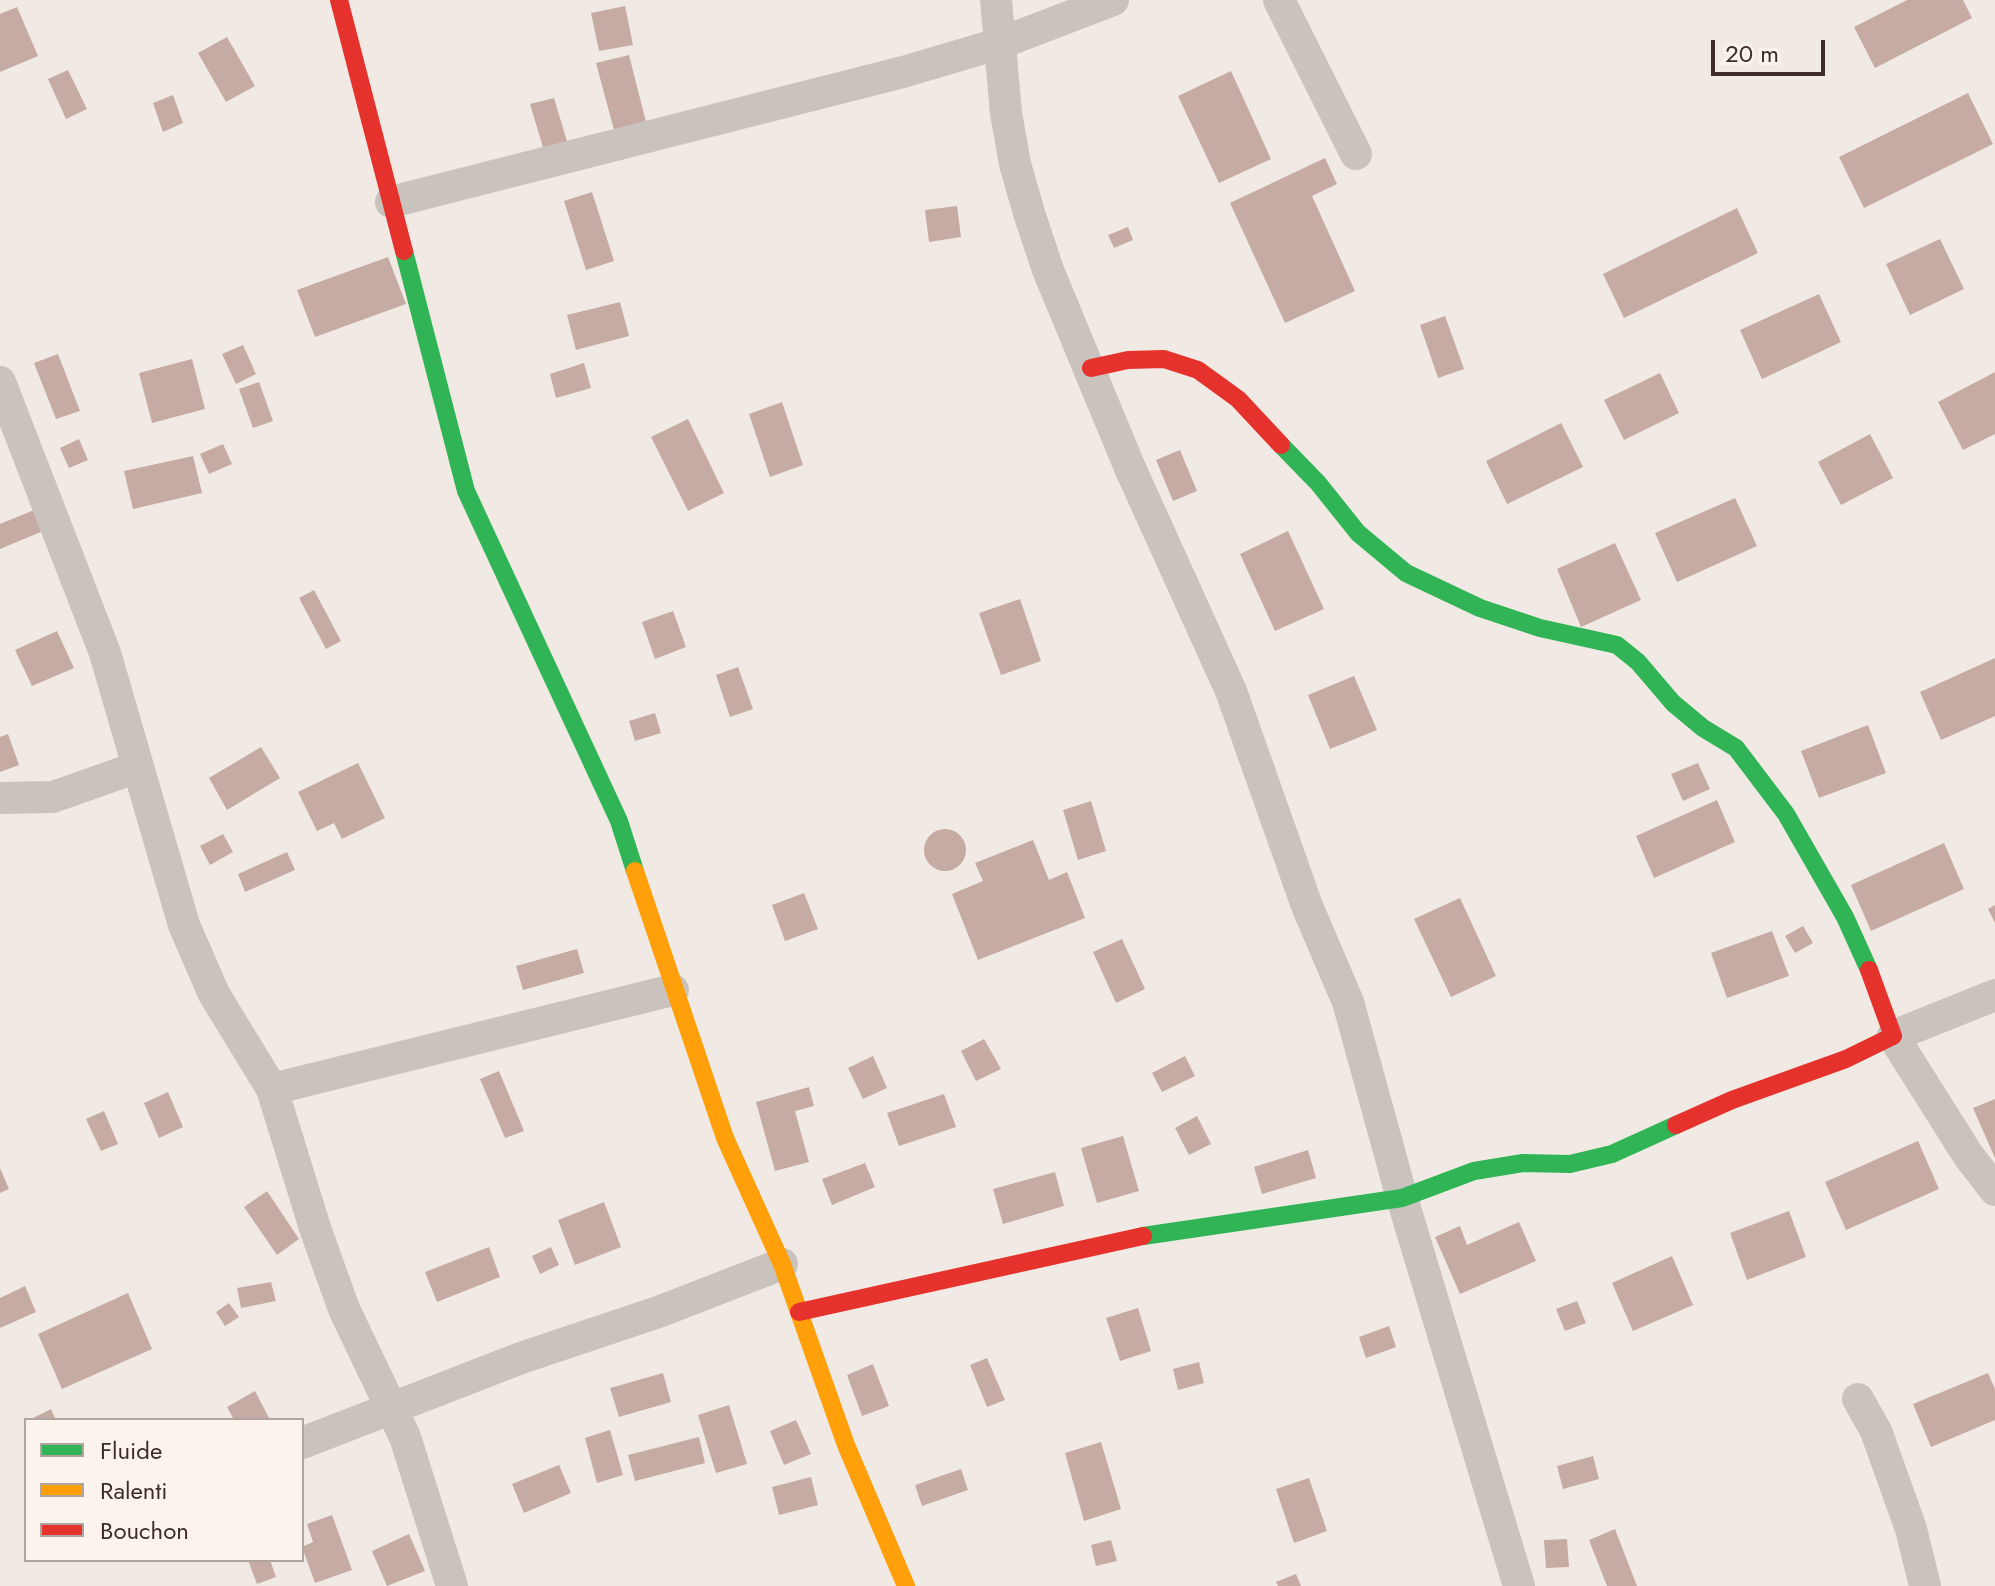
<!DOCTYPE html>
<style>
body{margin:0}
#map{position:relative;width:1995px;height:1586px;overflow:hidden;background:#f1eae4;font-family:Jost,sans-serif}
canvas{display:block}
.legend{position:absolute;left:24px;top:1418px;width:280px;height:144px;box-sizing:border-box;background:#fcf3ed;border:2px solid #afa49f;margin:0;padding:10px 14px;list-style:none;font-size:24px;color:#3c2d29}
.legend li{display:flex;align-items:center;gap:16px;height:40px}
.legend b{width:40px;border:2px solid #afa49f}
.scale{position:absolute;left:1711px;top:40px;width:114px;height:36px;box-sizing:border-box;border:4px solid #3c2d29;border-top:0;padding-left:10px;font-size:24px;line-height:28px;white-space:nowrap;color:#3c2d29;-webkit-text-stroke:6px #fcf3ed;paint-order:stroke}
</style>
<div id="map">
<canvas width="1995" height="1586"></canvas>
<ul class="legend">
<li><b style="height:10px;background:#30b455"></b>Fluide</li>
<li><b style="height:10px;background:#ff9f0a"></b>Ralenti</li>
<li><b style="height:10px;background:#e5322d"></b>Bouchon</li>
</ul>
<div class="scale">20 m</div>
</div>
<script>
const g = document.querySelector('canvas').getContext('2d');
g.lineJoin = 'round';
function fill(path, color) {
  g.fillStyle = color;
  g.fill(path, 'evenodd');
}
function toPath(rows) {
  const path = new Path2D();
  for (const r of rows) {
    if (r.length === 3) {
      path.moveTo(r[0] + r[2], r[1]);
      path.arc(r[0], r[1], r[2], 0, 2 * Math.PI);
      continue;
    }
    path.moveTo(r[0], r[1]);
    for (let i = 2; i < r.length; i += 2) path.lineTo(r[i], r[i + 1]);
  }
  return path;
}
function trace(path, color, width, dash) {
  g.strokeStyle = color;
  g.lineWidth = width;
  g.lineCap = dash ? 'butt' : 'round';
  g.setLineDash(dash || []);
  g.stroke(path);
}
fill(toPath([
 [1907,0,1963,0,1972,18,1875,68,1854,27],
 [625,6,633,45,599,51,591,13],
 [17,7,38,56,0,72,0,14],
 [227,37,255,86,226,102,198,53],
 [629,55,646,122,614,130,596,63],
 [68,70,87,109,66,119,48,79],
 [1231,71,1271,159,1219,183,1178,96],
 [1968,93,1993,144,1864,208,1839,157],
 [173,95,183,123,163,132,153,103],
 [554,98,569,148,545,154,530,104],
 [1325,158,1337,184,1312,196,1355,291,1285,323,1230,203],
 [592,192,614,261,586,270,564,201],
 [957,206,961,237,929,242,925,210],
 [1737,208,1758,253,1624,318,1603,274],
 [1128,227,1133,240,1114,248,1108,235],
 [1940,239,1964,289,1910,315,1886,264],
 [388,257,406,304,315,337,297,290],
 [1819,294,1841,342,1762,379,1740,330],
 [620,302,629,336,576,350,567,315],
 [1445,316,1464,369,1438,378,1420,325],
 [243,345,256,374,236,384,222,354],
 [58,354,80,411,56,419,34,363],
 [192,359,205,409,152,423,139,373],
 [584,363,591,388,556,398,550,374],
 [1995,372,1995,434,1963,450,1938,402],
 [1660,373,1679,413,1624,440,1604,400],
 [259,382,273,421,253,428,239,389],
 [782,402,803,465,770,477,749,414],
 [688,419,724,493,688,511,651,437],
 [1561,423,1583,467,1507,504,1486,461],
 [1870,434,1893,478,1841,505,1818,462],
 [79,439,88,460,69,468,60,448],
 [223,444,232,464,209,474,200,454],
 [1180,450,1197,491,1173,501,1156,460],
 [193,456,202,493,133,509,124,471],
 [1735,498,1757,546,1677,582,1655,533],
 [39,508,48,529,0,549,0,524],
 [1288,531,1324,609,1275,631,1240,554],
 [1615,543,1641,600,1581,627,1557,569],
 [314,590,341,641,326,649,299,598],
 [1020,599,1041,661,1001,675,979,613],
 [673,611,686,647,655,659,642,622],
 [57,631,74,668,32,686,15,650],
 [1995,658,1995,716,1941,740,1920,692],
 [738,667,753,709,730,717,716,675],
 [1354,676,1377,730,1330,749,1308,695],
 [655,713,661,733,635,741,629,721],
 [1868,725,1886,773,1819,798,1801,751],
 [8,734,19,765,0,772,0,737],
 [261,747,280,778,227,810,209,778],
 [358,763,385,818,342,839,334,823,317,831,298,792],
 [1698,763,1710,789,1683,801,1671,774],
 [1717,800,1735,842,1654,878,1636,836],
 [1091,801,1106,851,1078,860,1063,810],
 [945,850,21],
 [223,834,233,852,210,865,200,846],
 [1033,840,1049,880,1067,872,1085,918,978,960,952,894,983,881,975,863],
 [1944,843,1964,889,1871,931,1851,885],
 [287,852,295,870,245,892,238,874],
 [804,893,818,929,785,941,772,905],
 [1460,898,1496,976,1451,997,1414,919],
 [1995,905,1995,923,1988,909],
 [1803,926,1813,943,1795,953,1785,936],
 [1772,931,1789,976,1727,998,1711,953],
 [1122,939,1145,989,1116,1003,1093,952],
 [577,949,584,973,523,990,516,966],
 [984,1039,1001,1069,976,1081,961,1051],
 [873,1056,887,1088,863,1099,848,1068],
 [1185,1056,1195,1076,1162,1092,1152,1073],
 [499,1071,524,1131,505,1138,480,1079],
 [809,1087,814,1106,795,1111,809,1162,775,1171,756,1102],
 [168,1092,183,1127,159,1138,144,1103],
 [944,1094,956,1127,899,1146,887,1113],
 [1995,1099,1995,1158,1973,1108],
 [104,1111,118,1144,101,1151,86,1119],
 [1197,1116,1211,1144,1189,1155,1175,1128],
 [1123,1136,1139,1191,1097,1203,1081,1148],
 [1918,1141,1939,1189,1846,1230,1825,1182],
 [1308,1150,1316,1178,1262,1194,1254,1167],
 [865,1163,875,1187,832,1205,822,1179],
 [0,1168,9,1189,0,1193],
 [1055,1172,1064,1206,1003,1224,993,1189],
 [267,1191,299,1239,277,1255,244,1207],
 [604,1202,621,1247,575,1265,558,1220],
 [1789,1211,1806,1257,1747,1280,1730,1233],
 [1519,1222,1536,1261,1460,1294,1435,1237,1460,1226,1467,1245],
 [489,1247,500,1277,437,1302,425,1272],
 [551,1247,559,1265,540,1274,532,1256],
 [1672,1256,1693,1305,1633,1331,1612,1283],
 [271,1282,276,1301,241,1308,237,1288],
 [25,1286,36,1312,0,1328,0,1298],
 [128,1293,152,1349,62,1389,38,1334],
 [1577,1301,1586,1323,1565,1331,1556,1309],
 [229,1303,239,1317,225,1326,216,1312],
 [1138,1308,1151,1351,1120,1361,1106,1318],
 [1389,1326,1396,1347,1366,1358,1359,1337],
 [987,1358,1005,1400,987,1407,970,1365],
 [1199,1362,1204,1383,1178,1390,1173,1369],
 [873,1364,889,1406,862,1416,847,1375],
 [663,1373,671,1402,619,1417,610,1388],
 [1988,1373,1995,1389,1995,1420,1931,1447,1913,1404],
 [255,1391,270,1420,234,1420,227,1407],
 [729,1405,747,1464,716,1473,698,1415],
 [51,1409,56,1420,29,1420],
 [796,1420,811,1454,784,1465,770,1431],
 [610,1430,623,1475,597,1483,585,1438],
 [699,1437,705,1463,635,1481,628,1455],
 [1101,1442,1121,1509,1084,1521,1065,1453],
 [1593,1456,1599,1479,1563,1489,1557,1466],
 [559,1465,571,1493,524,1513,512,1484],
 [961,1469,968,1490,922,1506,915,1485],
 [811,1477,818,1505,779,1515,772,1487],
 [1309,1478,1327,1531,1294,1543,1276,1489],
 [332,1515,352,1570,315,1583,302,1547,313,1542,307,1524],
 [1615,1529,1637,1586,1607,1586,1589,1540],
 [409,1534,425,1571,387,1586,372,1551],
 [1567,1539,1569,1567,1546,1568,1544,1540],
 [1111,1540,1117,1561,1096,1566,1091,1545],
 [248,1560,270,1560,276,1577,257,1584],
 [1296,1574,1301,1586,1278,1586,1276,1582]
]), '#c6aba4');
trace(toPath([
 [996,0,1006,113,1015,164,1030,216,1048,270,1130,468,1231,691,1307,906,1348,1002,1402,1198,1519,1586],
 [1279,0,1356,154],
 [391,202,903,72,998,44,1113,0],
 [0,382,105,653,184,925,214,994,272,1089,316,1231,344,1309,405,1437,452,1586],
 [0,798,53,797,138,767],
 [1995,995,1893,1036,1968,1155,1995,1190],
 [272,1089,673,990],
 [1858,1399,1876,1431,1911,1529,1925,1586],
 [302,1443,521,1358,661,1311,782,1264]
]), '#cac2bd', 32);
trace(toPath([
 [404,251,466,491,619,821,635,871],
 [1281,445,1318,483,1358,533,1406,573,1480,608,1540,628,1617,645,1638,662,1673,703,1703,728,1736,748,1786,814,1845,917,1869,970],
 [1143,1236,1402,1198,1474,1171,1523,1163,1570,1164,1612,1154,1676,1125]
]), '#30b455', 18);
trace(toPath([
 [635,871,725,1138,782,1264,846,1445,906,1586]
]), '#ff9f0a', 18);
trace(toPath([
 [339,0,404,251],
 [1091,368,1128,360,1164,359,1198,370,1238,399,1281,445],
 [1676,1125,1732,1100,1846,1059,1893,1036,1869,970],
 [799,1312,1143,1236]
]), '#e5322d', 18);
</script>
